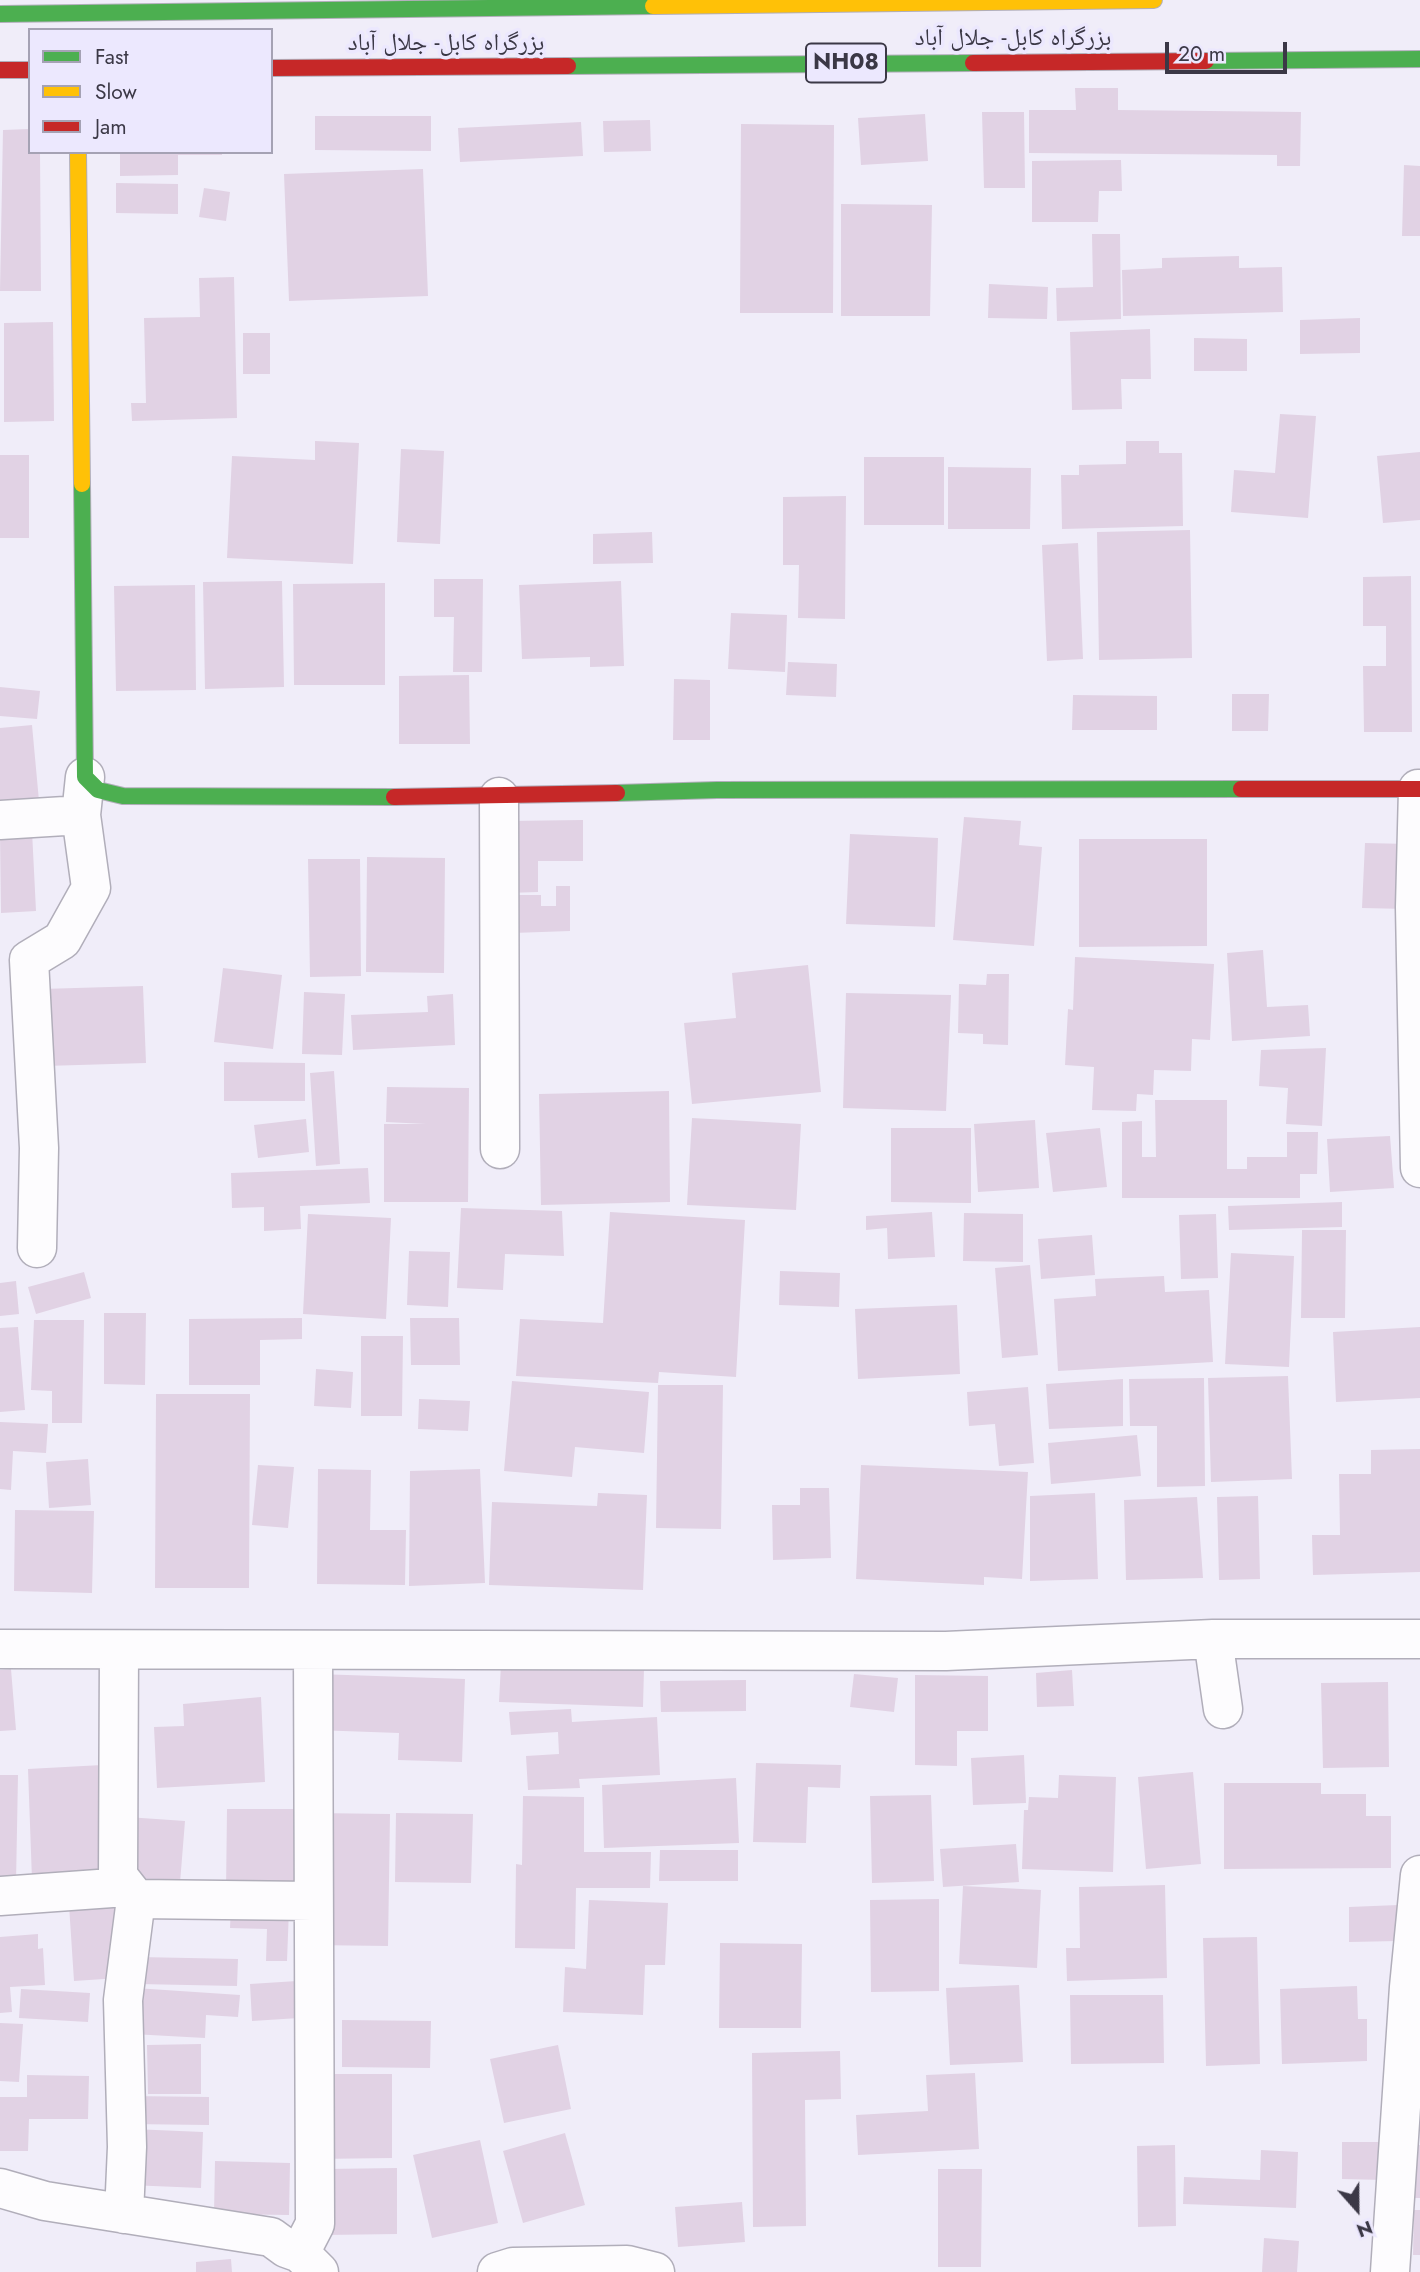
<!DOCTYPE html>
<meta charset="utf-8">
<style>
body{margin:0}
#map{position:relative;width:1420px;height:2272px;overflow:hidden;background:#f0edf9;font-family:Jost,sans-serif}
canvas{display:block}
.legend{position:absolute;left:28px;top:28px;width:245px;height:126px;box-sizing:border-box;background:#ece8fe;border:2px solid #a5a2b4;margin:0;padding:9px 12px;list-style:none;font-size:21px;color:#3b3846}
.legend li{display:flex;align-items:center;gap:14px;height:35px}
.legend b{width:35px;border:2px solid #a5a2b4}
.north{position:absolute;left:1322px;top:2174px;width:70px;height:70px;-webkit-text-stroke:5px #ece8fe;paint-order:stroke;rotate:159deg;font-size:19px;font-weight:700;line-height:28px;text-align:center;color:#3b3846}
.north::after{content:'';display:block;margin:auto;width:24px;height:32px;background:#3b3846;clip-path:polygon(50% 0,100% 100%,50% 72%,0 100%)}
.scale{position:absolute;left:1165px;top:42px;width:122px;height:32px;box-sizing:border-box;border:4px solid #3b3846;border-top:0;padding-left:9px;font-size:21px;line-height:24px;white-space:nowrap;color:#3b3846;-webkit-text-stroke:5px #ece8fe;paint-order:stroke}
</style>
<div id="map">
<canvas width="1420" height="2272"></canvas>
<ul class="legend">
<li><b style="height:9px;background:#4caf50"></b>Fast</li>
<li><b style="height:9px;background:#ffc107"></b>Slow</li>
<li><b style="height:9px;background:#c62828"></b>Jam</li>
</ul>
<div class="north">N</div>
<div class="scale">20 m</div>
</div>
<script>
const g = document.querySelector('canvas').getContext('2d');
g.lineJoin = 'round';
function fill(path, color) {
  g.fillStyle = color;
  g.fill(path, 'evenodd');
}
function toPath(rows) {
  const path = new Path2D();
  for (const r of rows) {
    path.moveTo(r[0], r[1]);
    for (let i = 2; i < r.length; i += 2) path.lineTo(r[i], r[i + 1]);
  }
  return path;
}
function trace(path, color, width, dash) {
  g.strokeStyle = color;
  g.lineWidth = width;
  g.lineCap = dash ? 'butt' : 'round';
  g.setLineDash(dash || []);
  g.stroke(path);
}
function label(font, color, halo, rows, align = 'center') {
  g.font = font + ' Jost,"Noto Naskh Arabic",sans-serif';
  g.lineWidth = 7;
  g.setLineDash([]);
  g.textBaseline = 'middle';
  g.strokeStyle = halo;
  g.fillStyle = color;
  for (const [text, x, y, turn = 0] of rows) {
    g.save();
    g.translate(x, y);
    g.rotate((+turn || 0) * Math.PI / 180);
    g.textAlign = isNaN(turn) ? turn : align;
    if (halo) g.strokeText(text, 0, 0);
    g.fillText(text, 0, 0);
    g.restore();
  }
}
fill(toPath([
 [1075,88,1118,88,1118,110,1301,112,1300,166,1277,166,1277,155,1029,153,1029,110,1076,110],
 [982,112,1024,112,1025,188,984,188],
 [925,114,928,161,861,165,858,118],
 [315,116,431,116,431,151,315,150],
 [650,120,651,151,604,152,603,121],
 [581,122,583,156,460,162,458,128],
 [741,124,834,125,833,313,740,313],
 [30,129,30,152,40,152,41,291,0,291,3,130],
 [120,152,222,152,222,155,178,155,178,175,120,176],
 [1121,160,1122,191,1099,191,1098,222,1032,222,1032,161],
 [1404,165,1420,166,1420,236,1402,236],
 [423,169,428,296,289,301,284,174],
 [116,183,178,184,178,214,116,213],
 [204,188,230,192,226,221,199,217],
 [841,204,932,205,930,316,841,316],
 [1092,234,1120,234,1121,319,1057,321,1056,288,1093,287],
 [1239,256,1239,268,1282,267,1283,312,1123,316,1122,270,1162,268,1162,258],
 [234,277,237,418,132,421,131,403,146,403,144,318,200,317,199,278],
 [989,284,1048,287,1047,319,988,318],
 [1360,318,1360,353,1300,354,1300,320],
 [53,322,54,421,4,422,4,323],
 [1150,329,1151,379,1121,379,1122,409,1072,410,1070,332],
 [243,333,270,333,270,374,243,374],
 [1194,338,1247,339,1247,371,1194,371],
 [1280,414,1316,416,1308,518,1231,512,1234,470,1275,473],
 [315,441,359,443,353,564,227,558,232,456,315,460],
 [1126,441,1159,441,1159,453,1182,453,1183,526,1062,529,1061,475,1079,475,1079,465,1126,464],
 [401,449,444,451,440,544,397,542],
 [1420,452,1420,520,1383,523,1377,456],
 [0,455,29,455,29,538,0,538],
 [864,457,944,457,944,525,864,525],
 [948,467,1031,468,1030,529,948,529],
 [846,496,845,619,798,618,799,565,783,565,783,497],
 [1190,530,1192,658,1099,660,1097,532],
 [652,532,653,563,593,564,593,534],
 [1078,543,1083,659,1047,661,1042,545],
 [1411,576,1412,732,1364,732,1363,666,1386,666,1386,626,1363,626,1363,577],
 [434,579,483,579,482,672,453,672,454,617,434,617],
 [282,581,284,687,205,689,203,582],
 [621,581,624,666,590,667,590,657,522,659,519,585],
 [385,583,385,685,294,685,293,584],
 [195,585,196,690,116,691,114,586],
 [731,613,787,615,785,672,728,669],
 [788,662,837,664,836,697,786,695],
 [469,675,470,744,399,744,399,676],
 [674,679,710,680,710,740,673,740],
 [0,687,40,691,37,719,0,716],
 [1232,694,1269,694,1268,731,1232,731],
 [1073,695,1157,696,1157,730,1072,730],
 [32,725,39,801,0,804,0,728],
 [964,817,1021,821,1019,845,1042,847,1034,946,953,940],
 [583,820,583,861,538,861,538,892,507,893,508,821],
 [32,831,36,911,1,913,0,833],
 [850,834,938,838,935,927,846,924],
 [1079,839,1207,839,1207,946,1079,947],
 [1365,843,1409,844,1407,909,1362,908],
 [367,857,445,858,444,973,366,972],
 [308,859,360,859,361,976,310,977],
 [556,886,570,886,570,931,513,933,512,895,541,895,541,906,556,906],
 [1263,950,1267,1007,1308,1005,1310,1036,1232,1041,1227,953],
 [1075,957,1214,964,1210,1040,1192,1039,1191,1071,1154,1070,1153,1095,1137,1094,1136,1111,1092,1110,1094,1067,1065,1065,1068,1009,1073,1010],
 [808,965,821,1092,692,1104,684,1023,736,1018,732,973],
 [223,968,282,975,273,1049,214,1042],
 [987,974,1009,974,1008,1045,983,1044,983,1034,958,1033,959,984,986,985],
 [143,986,146,1063,45,1066,42,989],
 [304,992,345,994,342,1055,302,1054],
 [846,993,951,995,946,1111,843,1108],
 [453,994,455,1045,353,1050,351,1015,428,1012,427,996],
 [1326,1048,1322,1126,1286,1124,1288,1088,1259,1086,1261,1050],
 [224,1062,305,1063,305,1101,224,1101],
 [334,1071,340,1164,316,1166,310,1073],
 [387,1087,469,1088,468,1202,384,1202,384,1124,426,1124,386,1122],
 [669,1091,670,1202,541,1205,539,1094],
 [1155,1100,1227,1100,1227,1169,1247,1169,1247,1157,1287,1157,1287,1132,1318,1132,1317,1174,1300,1174,1300,1198,1122,1198,1122,1122,1142,1121,1142,1157,1156,1157],
 [692,1118,801,1124,796,1210,687,1205],
 [306,1119,309,1152,258,1158,254,1125],
 [1035,1120,1039,1188,978,1192,974,1124],
 [891,1128,971,1128,971,1203,891,1202],
 [1100,1128,1107,1187,1053,1192,1046,1133],
 [1390,1136,1394,1188,1330,1192,1327,1139],
 [368,1168,370,1203,300,1206,301,1229,264,1231,264,1207,232,1208,231,1173],
 [1342,1202,1342,1227,1229,1230,1228,1206],
 [461,1208,562,1211,564,1256,505,1254,503,1290,457,1288],
 [610,1212,745,1220,736,1377,659,1372,658,1383,516,1376,520,1319,603,1323],
 [932,1212,935,1257,888,1259,887,1228,866,1230,866,1216],
 [964,1213,1023,1214,1023,1262,963,1261],
 [308,1214,391,1218,386,1319,303,1314],
 [1216,1214,1218,1278,1181,1279,1179,1215],
 [1302,1230,1346,1230,1345,1318,1301,1318],
 [1092,1235,1095,1275,1041,1279,1038,1239],
 [409,1251,450,1252,448,1307,407,1305],
 [1231,1253,1294,1256,1289,1367,1225,1364],
 [1030,1265,1038,1355,1002,1358,995,1268],
 [780,1271,840,1273,839,1307,779,1305],
 [84,1272,91,1298,36,1314,28,1287],
 [1164,1276,1165,1292,1209,1290,1213,1362,1058,1371,1054,1299,1096,1296,1095,1279],
 [16,1281,19,1314,0,1316,0,1283],
 [957,1305,960,1374,858,1379,855,1309],
 [104,1313,146,1313,145,1385,104,1384],
 [302,1318,302,1339,260,1340,260,1385,189,1385,189,1319],
 [410,1318,459,1318,460,1365,411,1365],
 [34,1320,84,1320,82,1423,52,1423,52,1391,31,1390],
 [18,1327,25,1410,0,1412,0,1328],
 [1420,1327,1420,1398,1336,1402,1333,1332],
 [361,1336,403,1336,402,1416,361,1416],
 [316,1369,353,1372,351,1408,314,1406],
 [1288,1376,1292,1479,1211,1482,1208,1378],
 [1204,1378,1205,1486,1157,1487,1157,1426,1130,1426,1129,1379],
 [1123,1379,1123,1426,1049,1429,1046,1384],
 [512,1381,649,1392,644,1453,575,1447,572,1477,504,1471],
 [658,1385,723,1385,721,1529,656,1528],
 [1028,1387,1034,1463,999,1466,995,1424,969,1426,967,1392],
 [156,1394,250,1394,249,1588,155,1588],
 [419,1399,470,1401,468,1431,418,1429],
 [0,1422,48,1424,46,1453,13,1451,11,1490,0,1489],
 [1137,1435,1141,1476,1051,1484,1048,1443],
 [1420,1449,1420,1572,1313,1575,1312,1535,1340,1535,1339,1474,1371,1474,1371,1450],
 [88,1459,91,1505,49,1508,46,1462],
 [258,1465,294,1467,288,1528,252,1525],
 [861,1465,1028,1472,1022,1579,984,1577,984,1585,856,1579],
 [318,1469,371,1470,370,1530,406,1530,405,1585,317,1584],
 [480,1469,485,1583,409,1586,410,1471],
 [800,1488,829,1488,831,1558,773,1560,772,1505,800,1505],
 [598,1493,647,1495,643,1590,489,1585,492,1502,597,1506],
 [1095,1493,1098,1579,1030,1581,1030,1496],
 [1258,1496,1260,1579,1219,1580,1217,1497],
 [1197,1497,1203,1578,1126,1580,1124,1500],
 [15,1510,94,1511,92,1593,14,1591],
 [501,1664,644,1668,643,1707,499,1702],
 [11,1669,16,1730,0,1731,0,1670],
 [1072,1670,1074,1706,1037,1707,1036,1673],
 [317,1674,465,1679,462,1762,398,1760,399,1733,315,1730],
 [854,1674,898,1678,894,1712,850,1707],
 [915,1675,988,1676,988,1731,957,1731,957,1766,915,1765],
 [746,1680,746,1711,661,1712,660,1681],
 [1388,1682,1389,1767,1323,1768,1321,1683],
 [261,1697,265,1782,157,1788,154,1727,184,1726,183,1704],
 [571,1709,572,1722,657,1717,660,1775,579,1779,580,1788,528,1790,526,1756,559,1754,558,1732,511,1735,509,1712],
 [1024,1755,1026,1803,973,1805,971,1758],
 [756,1763,841,1765,840,1788,808,1787,806,1843,753,1842],
 [102,1765,107,1877,32,1880,28,1769],
 [1193,1772,1201,1864,1146,1869,1138,1777],
 [0,1775,18,1775,16,1883,0,1882],
 [1059,1775,1116,1777,1113,1872,1022,1869,1024,1810,1028,1810,1029,1797,1058,1798],
 [736,1778,739,1843,604,1848,602,1785],
 [1224,1783,1321,1783,1321,1794,1366,1794,1366,1816,1391,1816,1391,1868,1224,1869],
 [931,1795,934,1881,872,1883,870,1796],
 [523,1796,584,1797,584,1852,651,1852,650,1888,576,1888,575,1949,515,1948,516,1864,522,1865],
 [227,1809,295,1809,294,1892,226,1891],
 [315,1813,390,1814,388,1946,312,1945],
 [396,1813,473,1814,471,1883,395,1882],
 [127,1817,185,1821,180,1883,122,1878],
 [1016,1844,1019,1882,943,1887,940,1849],
 [660,1850,738,1850,738,1881,659,1881],
 [1165,1885,1167,1978,1067,1981,1066,1948,1080,1948,1079,1887],
 [963,1886,1041,1890,1037,1968,959,1964],
 [939,1899,939,1991,871,1992,870,1900],
 [589,1900,668,1903,665,1965,645,1965,643,2015,563,2012,565,1967,586,1969],
 [114,1901,119,1978,74,1981,69,1905],
 [1398,1905,1398,1941,1349,1942,1349,1907],
 [231,1908,289,1909,287,1961,266,1961,267,1929,230,1928],
 [38,1934,38,1949,43,1948,45,1985,10,1987,12,2012,0,2013,0,1937],
 [1257,1937,1260,2064,1206,2066,1203,1938],
 [720,1943,802,1944,801,2028,719,2028],
 [139,1957,238,1959,237,1986,138,1984],
 [297,1981,299,2018,252,2021,250,1984],
 [1019,1985,1023,2062,950,2065,946,1988],
 [1357,1986,1358,2019,1367,2019,1367,2061,1282,2064,1280,1989],
 [135,1988,240,1995,238,2017,206,2015,205,2038,132,2034],
 [21,1989,90,1993,88,2022,19,2018],
 [1070,1995,1163,1995,1164,2063,1071,2064],
 [342,2020,431,2021,430,2068,342,2067],
 [0,2023,23,2024,19,2082,0,2081],
 [201,2044,201,2094,148,2094,147,2045],
 [558,2045,571,2109,504,2123,490,2059],
 [840,2051,841,2099,805,2100,806,2226,753,2227,752,2053],
 [975,2073,979,2149,858,2155,856,2115,928,2111,926,2075],
 [316,2074,392,2074,392,2158,316,2159],
 [27,2075,89,2076,88,2119,29,2119,28,2151,0,2151,0,2097,27,2097],
 [129,2096,209,2097,209,2125,128,2124],
 [132,2129,203,2132,201,2188,129,2185],
 [565,2133,585,2205,523,2223,503,2151],
 [480,2140,498,2223,432,2238,413,2155],
 [1342,2142,1386,2142,1385,2180,1342,2179],
 [1175,2145,1176,2226,1138,2227,1137,2146],
 [1409,2145,1420,2145,1420,2198,1410,2198],
 [1261,2150,1298,2152,1296,2208,1183,2204,1184,2177,1260,2180],
 [215,2161,290,2163,289,2215,214,2214],
 [397,2168,397,2234,326,2235,326,2169],
 [938,2169,982,2169,981,2267,938,2267],
 [742,2202,745,2242,678,2247,675,2207],
 [1414,2210,1420,2210,1420,2255,1413,2255],
 [1264,2238,1299,2241,1297,2272,1262,2272],
 [231,2259,232,2272,196,2272,196,2262]
]), '#e1d2e4');
const street = toPath([
 [1418,789,1415,907,1420,1168],
 [499,797,500,1149],
 [0,820,81,815],
 [37,1248,39,1148,29,960,62,940,91,888,81,815,85,777],
 [1213,1639,1223,1709],
 [0,1649,946,1651,1213,1639,1420,1639],
 [119,1651,118,1876,136,1899,123,2000,127,2147,124,2214],
 [0,1896,126,1887],
 [136,1899,312,1901],
 [0,2188,45,2201,271,2237,286,2248,300,2253,319,2272],
 [300,2253,315,2224,313,1652],
 [497,2272,513,2267,627,2265,655,2272],
 [1390,2272,1409,1987,1420,1875]
]);
const fast = toPath([
 [0,14,653,6],
 [1206,61,1420,59],
 [568,66,973,63],
 [82,484,85,777,98,790,123,796,394,797],
 [617,793,717,790,1241,789]
]);
const slow = toPath([
 [653,6,1154,0],
 [78,152,82,484]
]);
const jam = toPath([
 [973,63,1206,61],
 [271,68,568,66],
 [0,70,30,70],
 [1241,789,1420,789],
 [394,797,617,793]
]);
trace(street, '#b1aeba', 41);
trace(fast, '#b1aeba', 18);
trace(slow, '#b1aeba', 18);
trace(jam, '#b1aeba', 18);
trace(street, '#fdfcfe', 38);
trace(fast, '#4caf50', 16);
trace(slow, '#ffc107', 16);
trace(jam, '#c62828', 16);
for (const [x, y, w] of [
 [846,63,80]
]) {
  const box = new Path2D();
  box.roundRect(x - w / 2, y - 19.5, w, 39, 5);
  g.fillStyle = '#ece8fe';
  g.fill(box);
  trace(box, '#3b3846', 2);
}
label('bold 23px', '#3b3846', null, [
 ["NH08",846,63]
]);
label('24px', '#3b3846', '#ece8fe', [
 ["بزرگراه کابل- جلال آباد",1013,39],
 ["بزرگراه کابل- جلال آباد",446,44]
]);
</script>
